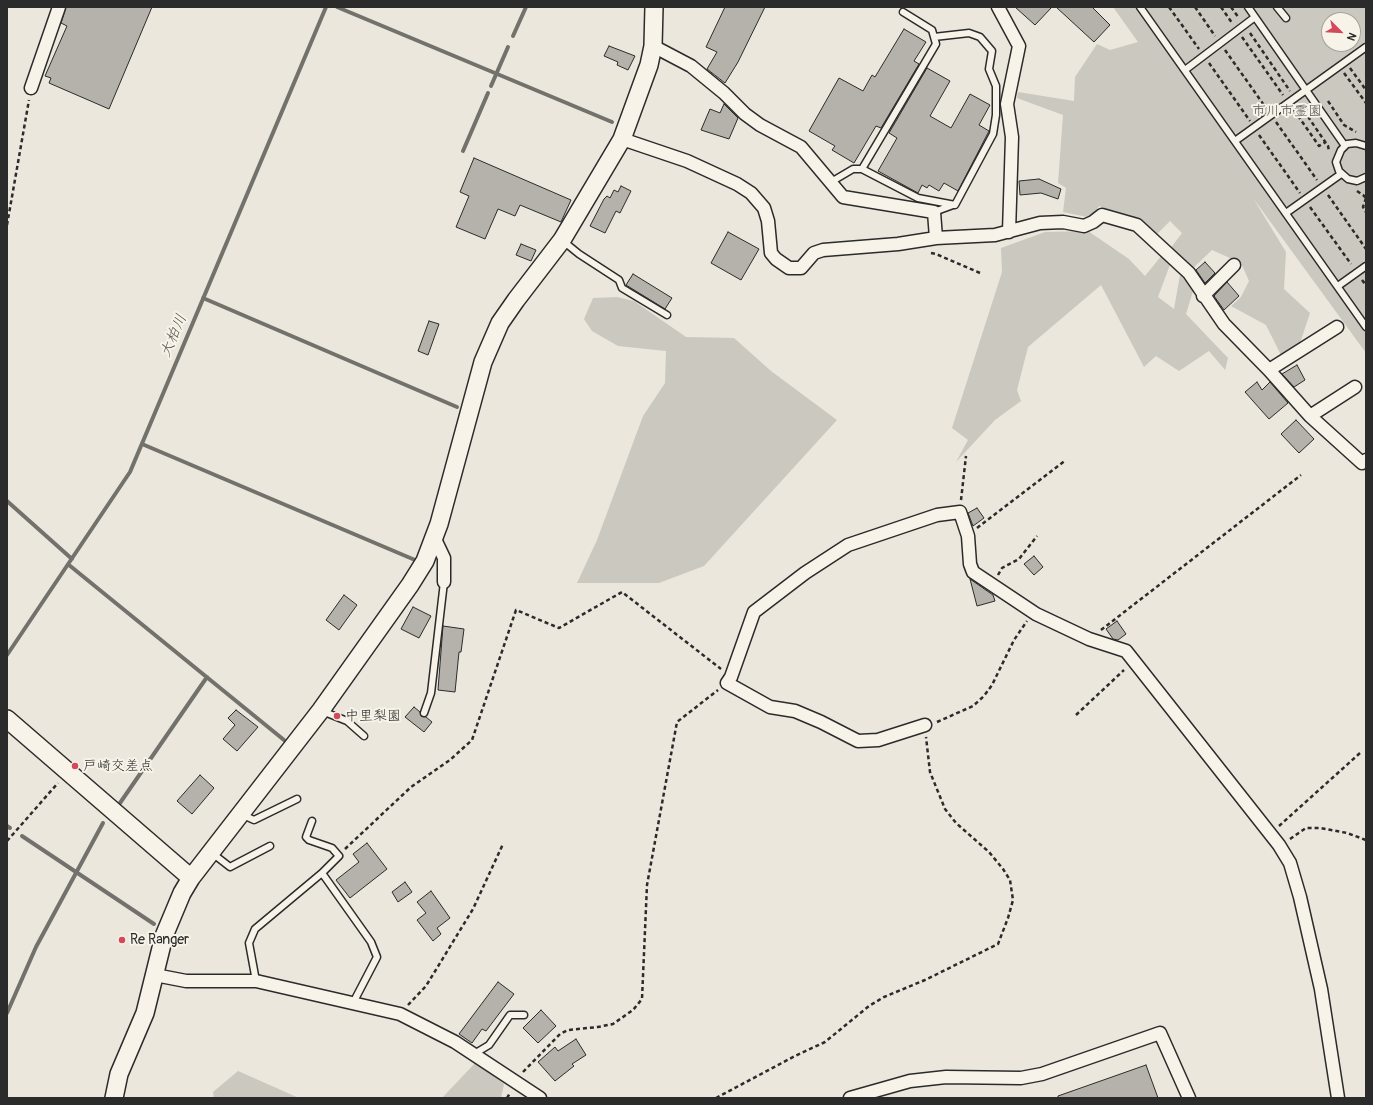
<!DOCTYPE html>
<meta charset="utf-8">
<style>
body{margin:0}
#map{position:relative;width:1373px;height:1105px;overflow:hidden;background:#ebe7dd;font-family:Pangolin,sans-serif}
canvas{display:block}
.frame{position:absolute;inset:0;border:8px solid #2b2b2b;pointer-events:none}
.north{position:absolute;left:1321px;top:12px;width:40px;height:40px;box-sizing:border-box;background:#f7f3e8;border:1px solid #a5a39c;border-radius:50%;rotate:114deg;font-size:11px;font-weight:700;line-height:16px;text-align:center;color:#2b2b2b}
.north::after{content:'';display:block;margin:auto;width:14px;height:18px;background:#d1495b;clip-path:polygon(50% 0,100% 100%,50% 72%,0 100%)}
</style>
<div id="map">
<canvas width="1373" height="1105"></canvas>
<div class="frame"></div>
<div class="north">N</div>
</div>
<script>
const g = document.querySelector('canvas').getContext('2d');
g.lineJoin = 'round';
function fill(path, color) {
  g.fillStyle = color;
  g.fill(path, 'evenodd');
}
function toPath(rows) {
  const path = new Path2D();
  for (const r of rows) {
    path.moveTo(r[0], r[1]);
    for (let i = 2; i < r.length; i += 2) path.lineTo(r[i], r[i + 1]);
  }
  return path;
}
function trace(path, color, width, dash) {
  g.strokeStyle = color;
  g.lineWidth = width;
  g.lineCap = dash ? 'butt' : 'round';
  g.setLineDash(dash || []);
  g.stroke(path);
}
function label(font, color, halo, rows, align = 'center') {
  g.font = font + ' Pangolin,"Klee One",sans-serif';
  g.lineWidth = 4;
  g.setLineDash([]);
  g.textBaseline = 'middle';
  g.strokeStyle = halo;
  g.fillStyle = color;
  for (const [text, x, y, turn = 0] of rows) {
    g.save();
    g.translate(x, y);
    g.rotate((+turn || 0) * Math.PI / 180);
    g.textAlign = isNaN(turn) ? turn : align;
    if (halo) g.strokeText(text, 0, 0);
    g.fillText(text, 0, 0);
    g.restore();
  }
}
fill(toPath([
 [1113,7,1366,7,1366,353,1253,198,1286,252,1284,289,1310,313,1299,346,1282,357,1266,325,1231,306,1241,297,1249,281,1241,263,1212,250,1191,270,1170,249,1182,233,1170,221,1156,235,1145,223,1099,206,1092,218,1063,212,1066,188,1058,183,1063,115,1017,98,1018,92,1074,101,1075,77,1097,44,1110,50,1138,42],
 [1329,20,1353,20,1353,44,1329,44],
 [1088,231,1129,259,1145,276,1162,255,1171,262,1158,297,1174,309,1180,275,1194,288,1186,314,1228,358,1225,370,1209,351,1179,371,1156,356,1144,367,1101,285,1028,347,1017,390,1021,401,995,420,956,462,968,440,952,428,1002,272,1001,248,1045,232],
 [617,297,634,301,686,337,734,338,771,371,837,420,704,566,659,583,577,583,597,540,643,416,665,383,666,351,618,346,592,331,584,319,593,298],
 [476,1062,504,1084,501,1098,442,1098],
 [238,1071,299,1098,214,1098,213,1092]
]), '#cbc8bf');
trace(toPath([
 [337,7,612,122],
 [513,36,526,7],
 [491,86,508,47],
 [463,151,488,93],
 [203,298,457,407],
 [142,444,415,560],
 [7,501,72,559],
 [69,565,284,740],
 [7,655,130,472,326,7],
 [120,803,207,677],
 [7,826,10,828],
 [22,836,154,924],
 [7,1013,36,947,103,823]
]), '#72716c', 4);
const building = toPath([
 [66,7,152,7,109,109,49,83,51,78,45,76,67,26,61,23,66,7],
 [725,7,765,7,738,62,725,83,707,69,717,52,706,47,725,7],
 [1015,7,1052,7,1035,25,1015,7],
 [1056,7,1092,7,1110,25,1094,42,1056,7],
 [904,29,926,42,914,61,919,64,881,128,876,126,854,163,832,150,835,146,809,131,839,78,863,91,872,75,875,77,904,29],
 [609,46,635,56,628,70,617,65,618,62,604,56,609,46],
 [927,68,950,81,930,116,951,128,970,94,990,105,979,125,989,131,958,191,944,183,939,191,929,185,927,188,922,185,918,193,878,171,897,138,889,133,927,68],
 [724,104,738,118,729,139,701,130,710,109,720,113,724,104],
 [474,158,571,200,561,222,520,205,515,216,498,209,485,239,456,227,469,196,460,192,474,158],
 [1039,179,1061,189,1058,199,1041,193,1020,195,1019,181,1039,179],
 [621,186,631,191,620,213,616,211,605,233,590,226,604,199,607,196,610,198,614,190,618,192,621,186],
 [728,232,759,249,741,280,711,263,728,232],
 [521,244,536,250,531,261,516,255,521,244],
 [1205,262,1215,273,1205,283,1196,270,1205,262],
 [633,274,672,298,665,309,626,285,633,274],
 [1227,282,1239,296,1224,310,1214,296,1227,282],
 [429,321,439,324,428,355,418,351,429,321],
 [1297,365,1305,380,1294,387,1282,374,1297,365],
 [1257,382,1262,390,1270,382,1288,403,1269,419,1245,392,1257,382],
 [1296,420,1314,439,1299,453,1281,434,1296,420],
 [977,508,984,518,973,526,968,513,977,508],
 [1034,556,1043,567,1034,575,1024,564,1034,556],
 [970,579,993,595,995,601,977,606,970,579],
 [344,595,357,605,339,630,326,620,344,595],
 [413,607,431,616,419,638,401,629,413,607],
 [1117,621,1126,634,1118,640,1113,639,1106,629,1117,621],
 [443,626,464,629,461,652,459,652,455,692,438,690,443,626],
 [414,707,420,712,421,716,426,717,432,722,424,732,405,717,414,707],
 [236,710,258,727,237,751,223,739,235,725,228,718,236,710],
 [200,775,214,788,192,814,177,801,200,775],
 [367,843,387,869,350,898,336,880,359,862,353,854,367,843],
 [405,882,412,892,398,902,392,892,405,882],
 [431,891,450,918,437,928,441,934,433,941,417,920,426,913,417,902,431,891],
 [498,982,514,994,486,1031,482,1029,472,1043,459,1034,498,982],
 [541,1010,556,1026,538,1043,523,1028,541,1010],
 [576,1039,586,1055,572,1064,574,1066,555,1081,538,1062,555,1047,558,1051,576,1039],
 [1146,1065,1158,1098,1058,1098,1058,1096,1146,1065]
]);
fill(building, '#b5b2ab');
trace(building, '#2b2b2b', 1);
const lane = toPath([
 [1140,7,1366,327],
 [1248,7,1345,146],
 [1277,7,1286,18],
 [903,12,932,30,936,44,862,169,918,198,955,205,993,134,996,115,996,86,989,69,992,51,980,37,969,33,934,37],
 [1185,70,1255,17],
 [1235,141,1366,47],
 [1366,146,1356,143,1347,144,1341,150,1336,162,1339,171,1348,179,1357,181,1366,177],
 [831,182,853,169,862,169],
 [934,212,953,205],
 [1286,213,1341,174],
 [563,241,579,254,619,280,622,288,667,315],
 [1338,286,1366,266],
 [322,711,347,721,364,736],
 [424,713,431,693,444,582],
 [243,815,254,820,297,799],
 [212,853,230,867,270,846],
 [322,873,371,942,377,957,353,1003],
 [256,981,249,943,255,929,322,873,339,856,332,848,309,840,306,837,312,821],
 [474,1054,489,1045,510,1015,524,1015]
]);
const street = toPath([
 [998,7,1019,46,1007,104,1012,137,1009,232],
 [653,46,691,66,724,93,745,114,760,125,801,147,843,197,934,212,936,238,995,235,1040,223,1063,222,1084,226,1093,222,1102,215,1137,225,1189,273,1224,324,1269,370,1310,416,1362,463,1366,460],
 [31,88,59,7],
 [622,139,687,161,737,184,751,193,764,208,768,221,771,253,776,259,789,268,801,268,814,253,823,250,898,244,936,238],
 [1203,296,1234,265],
 [1269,370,1337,327],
 [1310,416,1355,387],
 [434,537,444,558,444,582],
 [925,725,878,740,858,741,821,722,795,711,770,707,727,683,731,677,754,612,805,573,848,545,937,515,960,512,968,536,970,564,973,572,1036,614,1089,639,1126,651,1279,845,1290,863,1300,897,1321,989,1338,1098],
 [155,975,186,981,256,981,400,1014,455,1042,540,1098],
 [850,1098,910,1081,946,1077,1021,1078,1042,1074,1160,1033,1189,1098]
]);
const secondary = toPath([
 [7,719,191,878],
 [114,1098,119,1074,145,1013,164,936,182,893,191,878,321,710,410,585,425,561,439,524,483,362,500,323,516,300,562,240,622,139,649,65,653,46,654,7]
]);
trace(lane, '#2b2b2b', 9);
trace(street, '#2b2b2b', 15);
trace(secondary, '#2b2b2b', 20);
trace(toPath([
 [1169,7,1199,49],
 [1195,7,1215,36],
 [1221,7,1232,23],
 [1231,7,1239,18],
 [1250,33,1290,91],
 [1242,37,1283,95],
 [1225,50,1266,108],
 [1209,63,1250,121],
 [1350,68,1366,90],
 [1344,73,1366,103],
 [1328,101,1344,125,1356,132],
 [1300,105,1328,146,1329,151],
 [1294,110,1319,146,1326,142],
 [1276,122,1317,180],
 [1259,135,1300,193],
 [1357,191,1363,195,1366,198],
 [1328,195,1366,249],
 [1366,198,1363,207,1366,212],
 [1310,207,1351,264],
 [7,225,29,100],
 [931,253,936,254,980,273],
 [1362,280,1366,285],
 [961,500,966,456],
 [977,528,1066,460],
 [998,575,1002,568,1019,559,1037,536],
 [1101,630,1301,475],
 [1076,715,1124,670],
 [937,722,973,706,984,696,992,685,1014,640,1027,621],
 [1279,826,1360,753],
 [1290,839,1306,828,1320,828,1347,833,1366,840],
 [7,841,58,783],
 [345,849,411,787,450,760,472,740,516,610,559,628,622,592,721,669],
 [408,1005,426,986,473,909,503,844],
 [523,1072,560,1034,568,1030,598,1027,613,1024,633,1010,642,999,647,885,677,722,718,690],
 [507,1098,510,1093],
 [716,1098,795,1056,825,1042,869,1006,884,997,925,980,998,944,1008,918,1013,900,1010,880,1003,869,989,852,956,823,945,809,930,772,926,737]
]), '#2b2b2b', 2.5, [4, 3]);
trace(lane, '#f7f3e8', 6);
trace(street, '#f7f3e8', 12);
trace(secondary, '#f7f3e8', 17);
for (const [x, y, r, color] of [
 [337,716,4,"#d1495b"],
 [75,766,4,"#d1495b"],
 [122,940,4,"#d1495b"]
]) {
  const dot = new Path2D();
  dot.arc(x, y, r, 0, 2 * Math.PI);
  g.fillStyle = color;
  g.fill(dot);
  trace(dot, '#f7f3e8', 1.5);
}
label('14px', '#535250', '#f7f3e8', [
 ["市川市霊園",1287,111]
]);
label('14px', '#2b2b2b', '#f7f3e8', [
 ["中里梨園",345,716],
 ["戸崎交差点",83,766],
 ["Re Ranger",130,940]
], 'left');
label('italic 15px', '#555451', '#f7f3e8', [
 ["大柏川",174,336,-67]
]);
</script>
